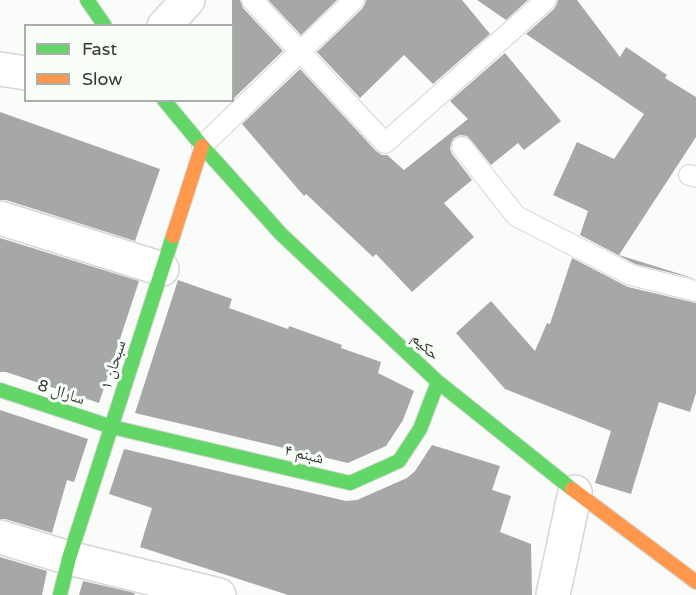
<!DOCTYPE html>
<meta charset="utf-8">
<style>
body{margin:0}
#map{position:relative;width:696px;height:595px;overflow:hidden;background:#f9fcf8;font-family:"Varela Round",sans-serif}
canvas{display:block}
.legend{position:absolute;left:24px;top:24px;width:210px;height:78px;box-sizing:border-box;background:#f8fdf7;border:2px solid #aaada9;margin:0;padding:8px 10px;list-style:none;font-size:18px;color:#343633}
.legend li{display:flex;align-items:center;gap:12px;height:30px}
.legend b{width:30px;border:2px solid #aaada9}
</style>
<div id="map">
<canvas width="696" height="595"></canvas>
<ul class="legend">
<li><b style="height:8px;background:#63d668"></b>Fast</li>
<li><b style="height:8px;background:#ff974d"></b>Slow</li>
</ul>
</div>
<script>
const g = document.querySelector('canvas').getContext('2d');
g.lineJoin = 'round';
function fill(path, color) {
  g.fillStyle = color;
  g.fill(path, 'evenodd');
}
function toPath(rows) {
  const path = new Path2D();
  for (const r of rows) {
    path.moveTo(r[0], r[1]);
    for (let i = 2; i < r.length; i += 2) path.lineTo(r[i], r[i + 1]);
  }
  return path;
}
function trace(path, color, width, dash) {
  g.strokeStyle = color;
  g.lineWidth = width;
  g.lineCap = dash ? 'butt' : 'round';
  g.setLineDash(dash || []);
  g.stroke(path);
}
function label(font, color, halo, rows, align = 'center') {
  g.font = font + ' "Varela Round","Noto Naskh Arabic",sans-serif';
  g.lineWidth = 6;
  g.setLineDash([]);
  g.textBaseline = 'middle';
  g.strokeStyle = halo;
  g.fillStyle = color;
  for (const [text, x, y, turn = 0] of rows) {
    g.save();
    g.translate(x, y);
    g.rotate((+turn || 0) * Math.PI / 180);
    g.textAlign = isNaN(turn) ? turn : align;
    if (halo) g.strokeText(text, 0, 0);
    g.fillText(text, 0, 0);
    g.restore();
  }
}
fill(toPath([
 [232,0,240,0,243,8,283,51,232,100],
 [268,0,337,0,301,35],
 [366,0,462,0,490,34,433,84,404,55,360,98,317,52,362,9,365,4],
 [477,0,528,0,506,20],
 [558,0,577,0,620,57,626,47,667,75,665,78,696,97,696,137,619,255,696,279,635,264,580,235,588,211,553,195,577,142,614,159,644,114,526,34,554,9,557,4],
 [505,53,561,121,524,150,518,143,491,165,471,140,467,136,460,135,454,138,451,143,450,149,452,154,472,180,444,203,474,237,412,292,376,254,373,257,306,194,304,196,242,124,300,69,376,151,382,155,387,155,404,170,468,119,450,101],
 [0,112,160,169,135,241,6,200,0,200],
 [0,238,139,281,99,403,6,372,0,372],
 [572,258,628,287,696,303,696,393,690,412,659,402,631,494,595,483,611,431,505,389,456,333,491,301,535,351,547,323,550,324],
 [178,280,232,299,229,308,288,329,289,326,342,345,341,348,381,362,378,373,414,391,403,420,386,446,348,463,135,413],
 [0,410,88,439,74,482,67,480,52,533,5,519,0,519],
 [432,445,500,466,492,490,511,496,500,532,531,544,532,595,288,595,140,547,152,508,109,494,124,449,346,501,357,500,407,478,415,471],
 [0,557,47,571,42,595,0,595],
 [83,581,135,593,134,595,79,595]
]), '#a5a8a6');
const lane = toPath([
 [252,0,385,143,546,0],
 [202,146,354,0],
 [462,147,516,216,631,275,696,291],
 [689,175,696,177]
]);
const street = toPath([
 [164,26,188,0],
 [0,69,26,73],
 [0,218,162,269],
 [0,537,69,558,219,595],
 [553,595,575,492]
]);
const fast = toPath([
 [87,0,105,26],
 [164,100,202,146,281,234,438,382,572,489],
 [0,390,112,427,350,483,399,461,420,429,438,382],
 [60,595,69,558,173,236]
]);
const slow = toPath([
 [173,236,202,146],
 [572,489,696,582]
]);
trace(lane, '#d4d6d3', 22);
trace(street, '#d4d6d3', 36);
trace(fast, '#d4d6d3', 16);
trace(slow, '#d4d6d3', 16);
trace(lane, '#fefffe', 20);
trace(street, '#fefffe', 33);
trace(fast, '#63d668', 14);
trace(slow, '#ff974d', 14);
label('16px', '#343633', '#f8fdf7', [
 ["حکیم",425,347,43],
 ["سبحان ۱",114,365,-72],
 ["سارال 8",61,393,18],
 ["شبنم ۴",304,455,13]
]);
</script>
